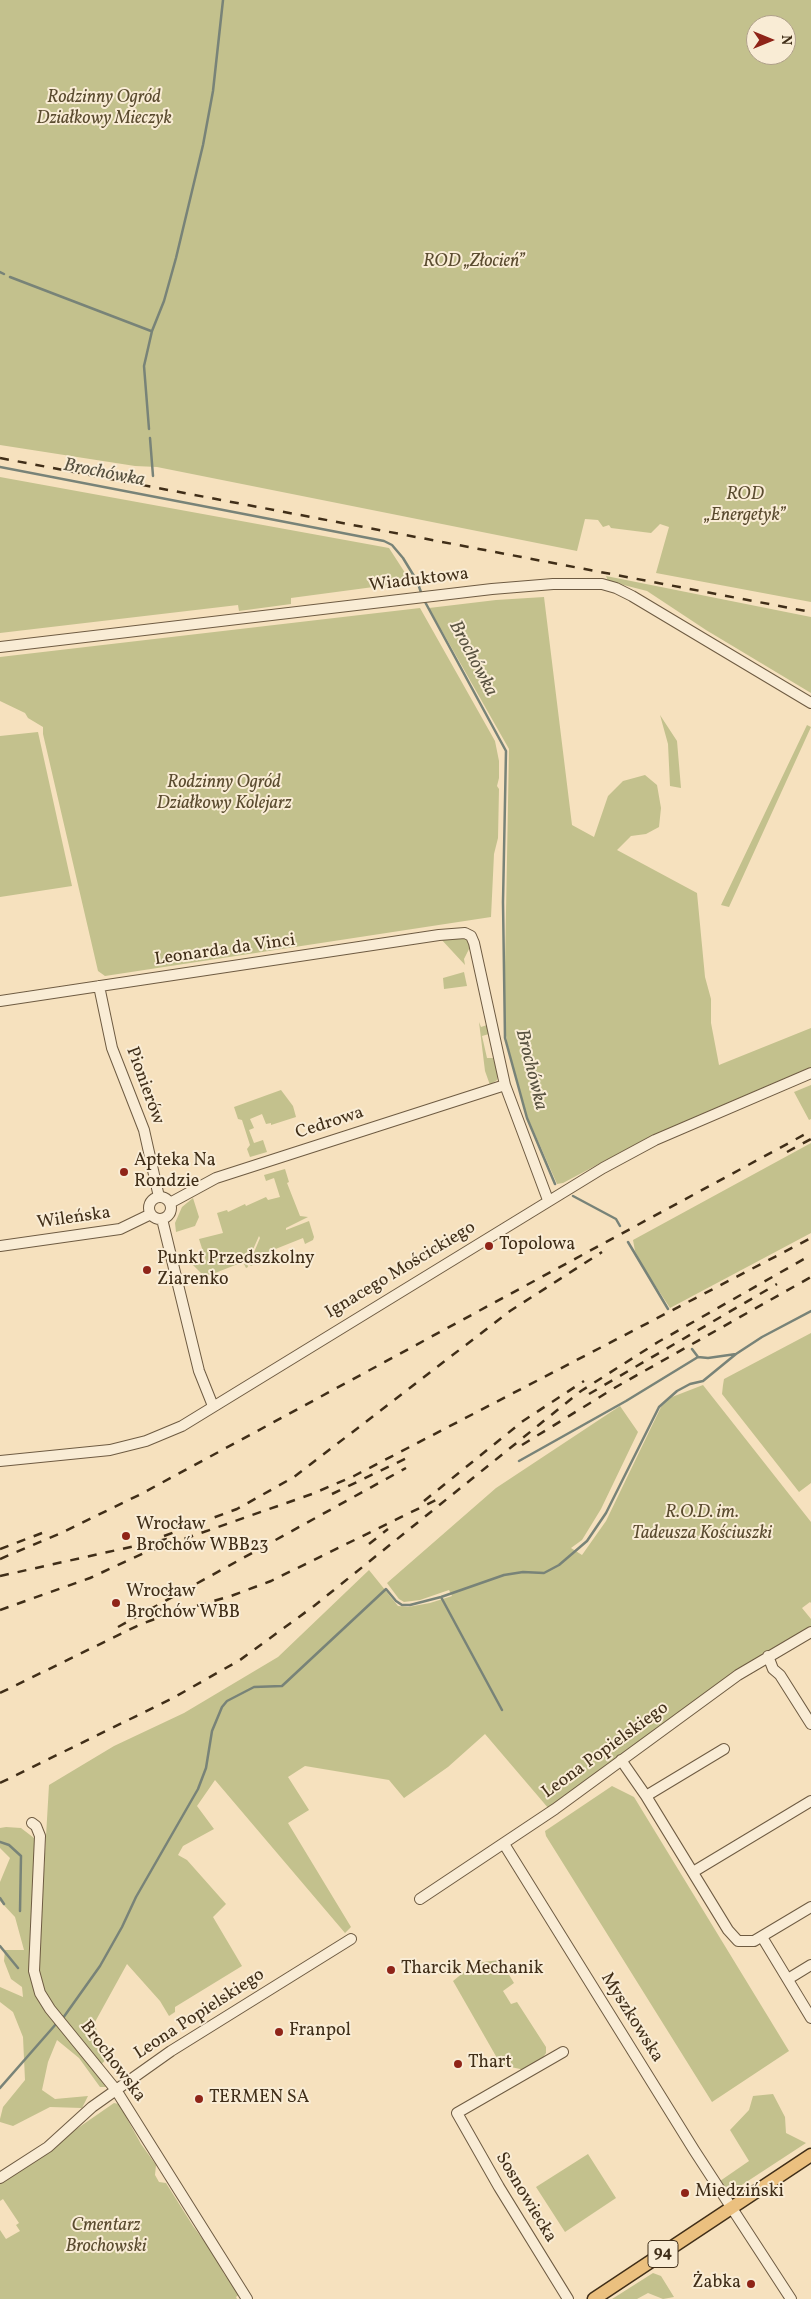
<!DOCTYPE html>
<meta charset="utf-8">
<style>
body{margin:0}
#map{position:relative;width:811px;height:2299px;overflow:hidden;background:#f6e1be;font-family:Vollkorn,serif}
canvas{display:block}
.north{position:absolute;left:746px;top:15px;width:50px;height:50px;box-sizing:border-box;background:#f9ecd5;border:1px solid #afa089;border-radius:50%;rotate:90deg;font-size:14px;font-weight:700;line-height:20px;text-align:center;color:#402e18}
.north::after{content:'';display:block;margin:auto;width:18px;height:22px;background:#8f2418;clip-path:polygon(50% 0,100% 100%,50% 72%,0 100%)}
</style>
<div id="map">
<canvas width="811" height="2299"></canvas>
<div class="north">N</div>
</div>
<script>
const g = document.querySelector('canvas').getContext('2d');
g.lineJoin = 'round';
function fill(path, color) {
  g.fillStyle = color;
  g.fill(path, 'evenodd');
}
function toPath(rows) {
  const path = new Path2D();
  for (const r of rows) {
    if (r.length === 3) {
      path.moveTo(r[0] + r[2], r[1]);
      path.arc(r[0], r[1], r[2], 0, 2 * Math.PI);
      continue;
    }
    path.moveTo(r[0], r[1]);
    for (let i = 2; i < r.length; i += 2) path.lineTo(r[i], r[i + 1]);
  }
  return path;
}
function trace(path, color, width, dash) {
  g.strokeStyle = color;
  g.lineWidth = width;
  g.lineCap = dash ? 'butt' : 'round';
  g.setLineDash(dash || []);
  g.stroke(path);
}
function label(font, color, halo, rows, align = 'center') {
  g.font = font + ' Vollkorn,serif';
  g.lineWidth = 4;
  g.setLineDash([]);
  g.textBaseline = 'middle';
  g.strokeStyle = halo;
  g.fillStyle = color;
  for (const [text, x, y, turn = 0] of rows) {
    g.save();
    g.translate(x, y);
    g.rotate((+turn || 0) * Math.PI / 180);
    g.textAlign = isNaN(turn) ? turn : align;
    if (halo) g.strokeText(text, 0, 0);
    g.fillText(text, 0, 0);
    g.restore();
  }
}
fill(toPath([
 [0,0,811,0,811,602,656,573,669,527,660,524,651,533,611,528,609,525,603,527,598,520,585,519,577,551,157,467,135,466,0,445],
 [756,25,786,25,786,55,756,55],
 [0,477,389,548,411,582,291,598,291,604,239,611,238,605,0,633],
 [606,576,811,617,811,693,706,630,647,591,608,581],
 [544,597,572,825,594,837,608,796,623,781,645,775,657,785,661,808,659,827,646,834,631,836,617,850,697,893,705,977,711,999,711,1023,719,1065,811,1028,811,1067,653,1135,563,1183,557,1184,527,1116,507,1043,504,1020,509,749,429,608,496,600],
 [420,608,495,741,499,761,499,778,497,786,499,789,498,838,494,854,491,917,105,976,98,971,43,734,43,727,28,718,25,713,0,701,0,657],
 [660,715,677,741,681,788,670,786,668,744],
 [807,725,811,727,729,907,721,905],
 [38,732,72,886,0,897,0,736],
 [449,937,467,938,471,945,464,959,465,965,440,938],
 [464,972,467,986,444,989,443,978],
 [479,1022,481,1027,487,1025,489,1034,482,1036,487,1058,493,1058,498,1075,497,1080,490,1085,485,1071],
 [811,1085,811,1119,809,1120,794,1092],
 [281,1090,293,1106,296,1117,271,1125,271,1123,266,1124,262,1114,250,1119,254,1128,249,1130,254,1143,263,1140,267,1152,250,1157,247,1149,250,1145,242,1120,238,1119,234,1107],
 [811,1143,811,1233,670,1308,643,1267,635,1251,633,1240],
 [285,1169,289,1182,287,1183,300,1216,308,1217,286,1228,286,1230,309,1221,314,1237,313,1240,305,1244,303,1238,253,1258,255,1264,251,1266,249,1264,260,1238,259,1236,247,1263,248,1267,246,1268,243,1262,205,1277,193,1265,206,1261,199,1239,223,1233,217,1213,227,1210,228,1212,245,1204,246,1206,266,1197,268,1200,280,1197,274,1178,266,1181,264,1175],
 [193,1198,199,1217,195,1226,176,1232,175,1223,182,1207],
 [811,1333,811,1483,799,1492,722,1394,723,1385,724,1379],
 [703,1385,811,1522,811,1603,810,1602,802,1608,811,1619,811,1626,743,1667,549,1809,485,1734,448,1767,404,1798,389,1780,305,1766,288,1777,309,1810,288,1823,351,1927,345,1933,215,1780,197,1806,214,1829,183,1846,178,1855,187,1860,226,1904,213,1917,242,1966,175,2007,175,2012,169,2016,160,2001,127,1964,95,2022,100,2049,106,2059,101,2065,46,1995,38,1973,49,1785,114,1746,184,1713,278,1657,369,1570,398,1606,408,1607,430,1603,452,1596,449,1590,420,1600,404,1602,399,1599,387,1583,496,1488,620,1406,638,1432,601,1509,582,1540,571,1548,582,1555,606,1521,661,1407,672,1397],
 [612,1786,634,1797,789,2051,712,2102,546,1836,545,1831],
 [6,1827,21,1828,34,1838,36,1858,29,1957,33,1979,106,2087,100,2087,79,2058,57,2040,48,2062,42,2090,55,2099,88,2096,82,2108,50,2107,13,2126,0,2122,0,2119,3,2107,25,2080,23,2037,13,2012,0,2002,0,1987,23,1997,22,1987,11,1979,4,1961,5,1950,24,1950,15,1917,0,1901,0,1882,10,1858,0,1848,0,1828],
 [500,1960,514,1983,503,1991,511,2004,517,2002,546,2047,546,2053,542,2059,525,2070,501,2065,453,1981,475,1963],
 [773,2094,785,2117,786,2133,806,2143,728,2194,720,2181,749,2161,730,2130,749,2110,753,2096],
 [114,2103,119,2104,141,2144,156,2165,155,2175,159,2182,166,2183,193,2226,218,2260,224,2274,240,2294,236,2297,237,2299,0,2299,0,2230,6,2239,20,2231,16,2225,19,2223,3,2199,0,2201,0,2182],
 [588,2154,616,2198,565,2232,536,2187],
 [653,2273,661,2276,674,2297,663,2299,648,2293,637,2299,612,2299]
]), '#c3c18d');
trace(toPath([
 [0,272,4,274],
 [10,277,151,331],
 [149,429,144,366,152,331,164,301,176,258,203,145,213,91,223,0],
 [150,438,153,476],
 [0,467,384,541,392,545,403,558,417,581,422,595],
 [424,600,506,751,503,902,505,1038,527,1118,555,1184],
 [573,1196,616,1219,620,1226],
 [628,1242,668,1309],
 [692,1349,698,1357,708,1358,736,1354,762,1337,811,1311],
 [519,1461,626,1401,698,1357],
 [441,1597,502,1710],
 [0,1842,9,1845,21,1856,20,1911],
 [0,1898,4,1904],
 [0,1946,18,1968],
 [63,2018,100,1966,122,1927,136,1897,198,1789,206,1768,212,1731,222,1707,227,1701,254,1687,282,1686,386,1589,396,1601,402,1605,410,1605,441,1597,504,1575,523,1572,544,1573,559,1565,587,1541,606,1513,659,1407,677,1391,690,1384,703,1381,736,1354],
 [0,2088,56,2024]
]), '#788378', 2.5);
const minor = toPath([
 [0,647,492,589,553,584,602,584,616,588,632,596,811,703],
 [99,986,112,1048,144,1130,159,1197],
 [0,1001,439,935,465,933,471,936,474,943,505,1085,548,1200],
 [160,1208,11],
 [170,1203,216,1178,505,1085],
 [162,1219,199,1371,213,1406],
 [0,1246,120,1229,151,1214],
 [0,1461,110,1450,146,1441,182,1426,603,1168,655,1140,811,1073],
 [768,1656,773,1669,780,1675,811,1724],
 [621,1760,646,1796,728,1930,738,1941,754,1941,811,1907],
 [646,1796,724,1749],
 [32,1823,36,1826,40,1836,34,1971,40,1993,50,2009,116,2090,247,2299],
 [504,1844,694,2150,791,2299],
 [693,1872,811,1801],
 [420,1899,555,1809,738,1675,811,1632],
 [762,1937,811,2018],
 [788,1979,811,1965],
 [563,2052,457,2113,499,2187,568,2299],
 [0,2178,48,2147,92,2107,171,2051,351,1939]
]);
const major = toPath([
 [594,2299,811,2155]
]);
trace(minor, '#6e5b42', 12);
trace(major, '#402e18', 15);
trace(minor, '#f9ecd5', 10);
trace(major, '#ebc07f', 12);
trace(toPath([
 [0,458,811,612],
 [787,1152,811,1139],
 [589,1394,777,1284],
 [522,1445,616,1387,811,1277],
 [332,1494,413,1455],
 [424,1501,523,1421,584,1381],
 [164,1536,237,1509,294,1477,510,1311,602,1252],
 [369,1544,388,1529],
 [0,1549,50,1530],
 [0,1559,61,1533,141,1494,811,1131],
 [0,1576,171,1538],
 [0,1610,90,1578,144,1553,312,1494,354,1476,811,1238],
 [118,1627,406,1468],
 [0,1693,139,1625,168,1614,231,1596,271,1581,440,1498],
 [0,1783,173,1698,240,1660,314,1606,581,1391,658,1342,811,1255]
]), '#402e18', 2.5, [9, 9]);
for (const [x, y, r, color] of [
 [124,1172,5,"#8f2418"],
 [489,1246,5,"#8f2418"],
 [147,1270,5,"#8f2418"],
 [126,1536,5,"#8f2418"],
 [116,1603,5,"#8f2418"],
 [391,1970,5,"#8f2418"],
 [279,2032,5,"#8f2418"],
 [458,2064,5,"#8f2418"],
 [199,2099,5,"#8f2418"],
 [685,2193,5,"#8f2418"],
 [751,2284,5,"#8f2418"]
]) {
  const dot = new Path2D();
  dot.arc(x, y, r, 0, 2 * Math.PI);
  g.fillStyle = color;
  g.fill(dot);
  trace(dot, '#f9ecd5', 2);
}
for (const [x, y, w] of [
 [663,2254,30]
]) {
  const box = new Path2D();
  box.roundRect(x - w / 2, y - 13.5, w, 27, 4);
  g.fillStyle = '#f9ecd5';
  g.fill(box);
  trace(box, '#402e18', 1);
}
label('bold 16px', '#402e18', null, [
 ["94",663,2254]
]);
label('italic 18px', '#5a4b2f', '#f9ecd5', [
 ["Rodzinny Ogród",104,99],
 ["Działkowy Mieczyk",104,120],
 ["ROD „Złocień”",474,263],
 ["ROD",745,496],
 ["„Energetyk”",745,517],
 ["Rodzinny Ogród",224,784],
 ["Działkowy Kolejarz",224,805],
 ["R.O.D. im.",702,1514],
 ["Tadeusza Kościuszki",702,1535],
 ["Cmentarz",106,2227],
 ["Brochowski",106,2248]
]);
label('18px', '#402e18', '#f9ecd5', [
 ["Wiaduktowa",419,581,-7],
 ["Leonarda da Vinci",225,951,-8],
 ["Pionierów",144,1086,70],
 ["Cedrowa",330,1124,-18],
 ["Wileńska",74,1219,-8],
 ["Ignacego Mościckiego",401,1271,-31],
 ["Leona Popielskiego",606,1751,-36],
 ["Leona Popielskiego",200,2015,-33],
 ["Myszkowska",631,2018,58],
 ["Brochowska",112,2062,53],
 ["Sosnowiecka",525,2198,59]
]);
label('18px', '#402e18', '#f9ecd5', [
 ["Apteka Na",134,1162],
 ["Rondzie",134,1183],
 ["Topolowa",499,1246],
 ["Punkt Przedszkolny",157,1260],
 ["Ziarenko",157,1281],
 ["Wrocław",136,1526],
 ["Brochów WBB23",136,1547],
 ["Wrocław",126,1593],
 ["Brochów WBB",126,1614],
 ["Tharcik Mechanik",401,1970],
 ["Franpol",289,2032],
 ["Thart",468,2064],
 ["TERMEN SA",209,2099],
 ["Miedziński",695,2193],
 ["Żabka",741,2284,"right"]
], 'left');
label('italic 19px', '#585240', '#f9ecd5', [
 ["Brochówka",104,474,11],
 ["Brochówka",472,659,62],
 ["Brochówka",530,1070,76]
]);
</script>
